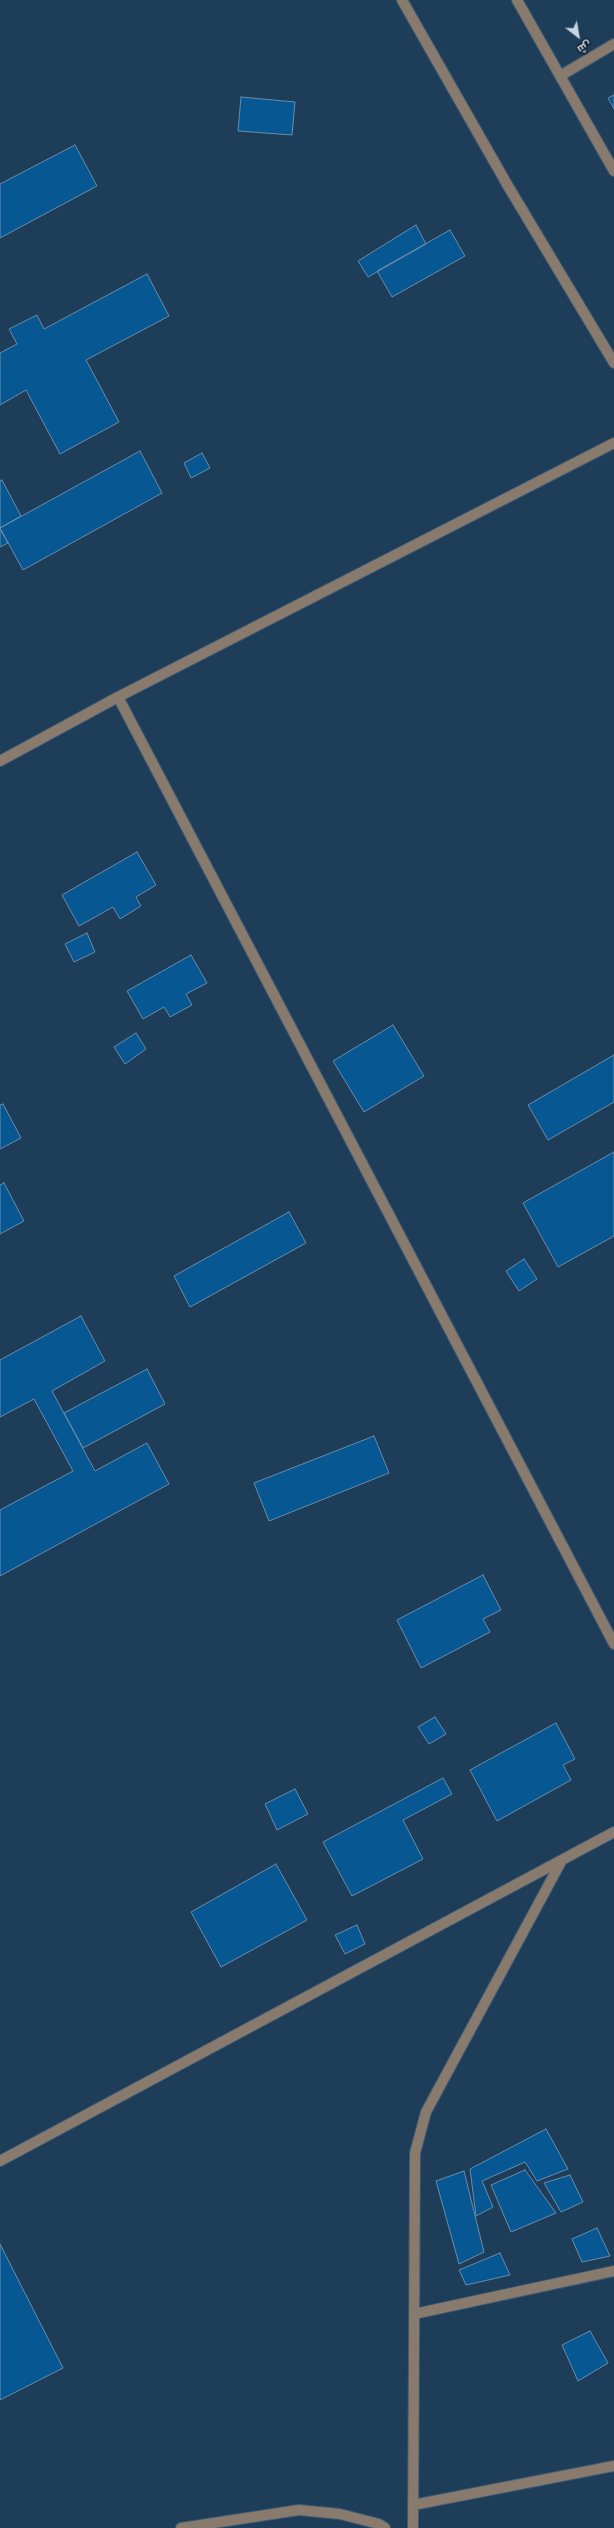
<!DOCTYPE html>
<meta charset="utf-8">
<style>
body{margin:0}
#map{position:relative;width:614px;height:2528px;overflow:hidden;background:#1e3d58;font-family:"Fira Sans Condensed",Cairo,sans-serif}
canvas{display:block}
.north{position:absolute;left:558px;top:16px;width:40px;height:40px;-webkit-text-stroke:3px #15232f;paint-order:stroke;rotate:149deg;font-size:11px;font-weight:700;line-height:16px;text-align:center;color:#c4d5e6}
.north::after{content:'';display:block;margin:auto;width:14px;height:18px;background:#c4d5e6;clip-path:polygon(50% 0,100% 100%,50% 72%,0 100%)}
</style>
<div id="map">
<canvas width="614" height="2528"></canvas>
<div class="north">ش</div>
</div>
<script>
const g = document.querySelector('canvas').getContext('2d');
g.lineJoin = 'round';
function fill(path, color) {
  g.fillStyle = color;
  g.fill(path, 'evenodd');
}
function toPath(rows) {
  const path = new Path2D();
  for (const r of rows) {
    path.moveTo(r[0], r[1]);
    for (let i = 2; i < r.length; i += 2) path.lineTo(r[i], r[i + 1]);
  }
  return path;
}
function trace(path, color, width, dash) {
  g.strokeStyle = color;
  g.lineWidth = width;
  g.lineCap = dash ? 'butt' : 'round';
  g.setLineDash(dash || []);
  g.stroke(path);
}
const building = toPath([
 [614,95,614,109,608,98,614,95],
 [241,97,295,102,292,135,238,131,241,97],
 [75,145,97,186,0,238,0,184,75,145],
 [416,225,426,244,368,277,358,261,416,225],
 [450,230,465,256,392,297,377,271,450,230],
 [147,274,169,316,86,360,119,422,60,454,26,390,0,405,0,353,17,344,9,329,37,315,44,329,147,274],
 [140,451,162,493,23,570,0,528,140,451],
 [202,453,210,468,191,478,184,463,202,453],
 [2,480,21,516,0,528,0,481,2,480],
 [0,529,8,543,0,547,0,529],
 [137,852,156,885,136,897,141,906,120,919,113,907,79,926,62,895,137,852],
 [87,933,95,952,74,962,65,944,87,933],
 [191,955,207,983,186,994,192,1005,170,1017,164,1007,143,1019,127,991,191,955],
 [393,1025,424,1076,364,1112,333,1061,393,1025],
 [136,1033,146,1049,125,1064,114,1047,136,1033],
 [614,1055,614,1102,548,1140,528,1105,614,1055],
 [3,1104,21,1138,0,1149,0,1105,3,1104],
 [614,1152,614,1236,558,1267,523,1203,614,1152],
 [4,1183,24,1221,0,1234,0,1185,4,1183],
 [289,1212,306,1243,190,1307,174,1276,289,1212],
 [524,1259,537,1279,519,1291,506,1271,524,1259],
 [81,1316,105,1361,52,1391,95,1471,147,1443,169,1484,0,1576,0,1510,73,1471,34,1399,0,1417,0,1360,81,1316],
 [147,1369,165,1404,83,1448,64,1413,147,1369],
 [374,1436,389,1473,269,1521,254,1483,374,1436],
 [483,1575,501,1610,483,1619,490,1632,421,1668,397,1620,483,1575],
 [435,1717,446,1734,429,1744,418,1727,435,1717],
 [556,1723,575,1759,563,1765,571,1780,497,1821,470,1770,556,1723],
 [443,1778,452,1794,403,1820,423,1859,352,1896,323,1842,443,1778],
 [295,1789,308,1814,277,1830,265,1804,295,1789],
 [276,1864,307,1920,221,1967,191,1912,276,1864],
 [357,1925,365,1944,345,1954,335,1935,357,1925],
 [546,2129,568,2169,537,2181,525,2162,482,2181,493,2207,476,2216,470,2169,546,2129],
 [525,2170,556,2213,511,2232,491,2185,525,2170],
 [464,2171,484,2252,459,2264,436,2181,464,2171],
 [570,2175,583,2202,561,2212,544,2183,570,2175],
 [597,2228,610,2256,582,2262,572,2239,597,2228],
 [0,2244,63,2368,0,2400,0,2244],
 [500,2253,510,2275,466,2285,459,2270,500,2253],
 [590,2331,608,2363,578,2381,562,2345,590,2331]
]);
fill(building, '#075892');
trace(building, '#6b8cac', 1);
const minor = toPath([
 [402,0,508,186,614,363],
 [517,0,614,171],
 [560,76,614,44],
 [118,697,614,1644],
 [0,761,118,697,614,443],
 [0,2161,614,1832],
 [414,2314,614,2271],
 [413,2505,614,2466],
 [181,2528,299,2510,340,2514,379,2524,385,2528],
 [413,2528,415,2153,426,2112,562,1860]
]);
trace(minor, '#3f5b74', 12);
trace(minor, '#887a6c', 10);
</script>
